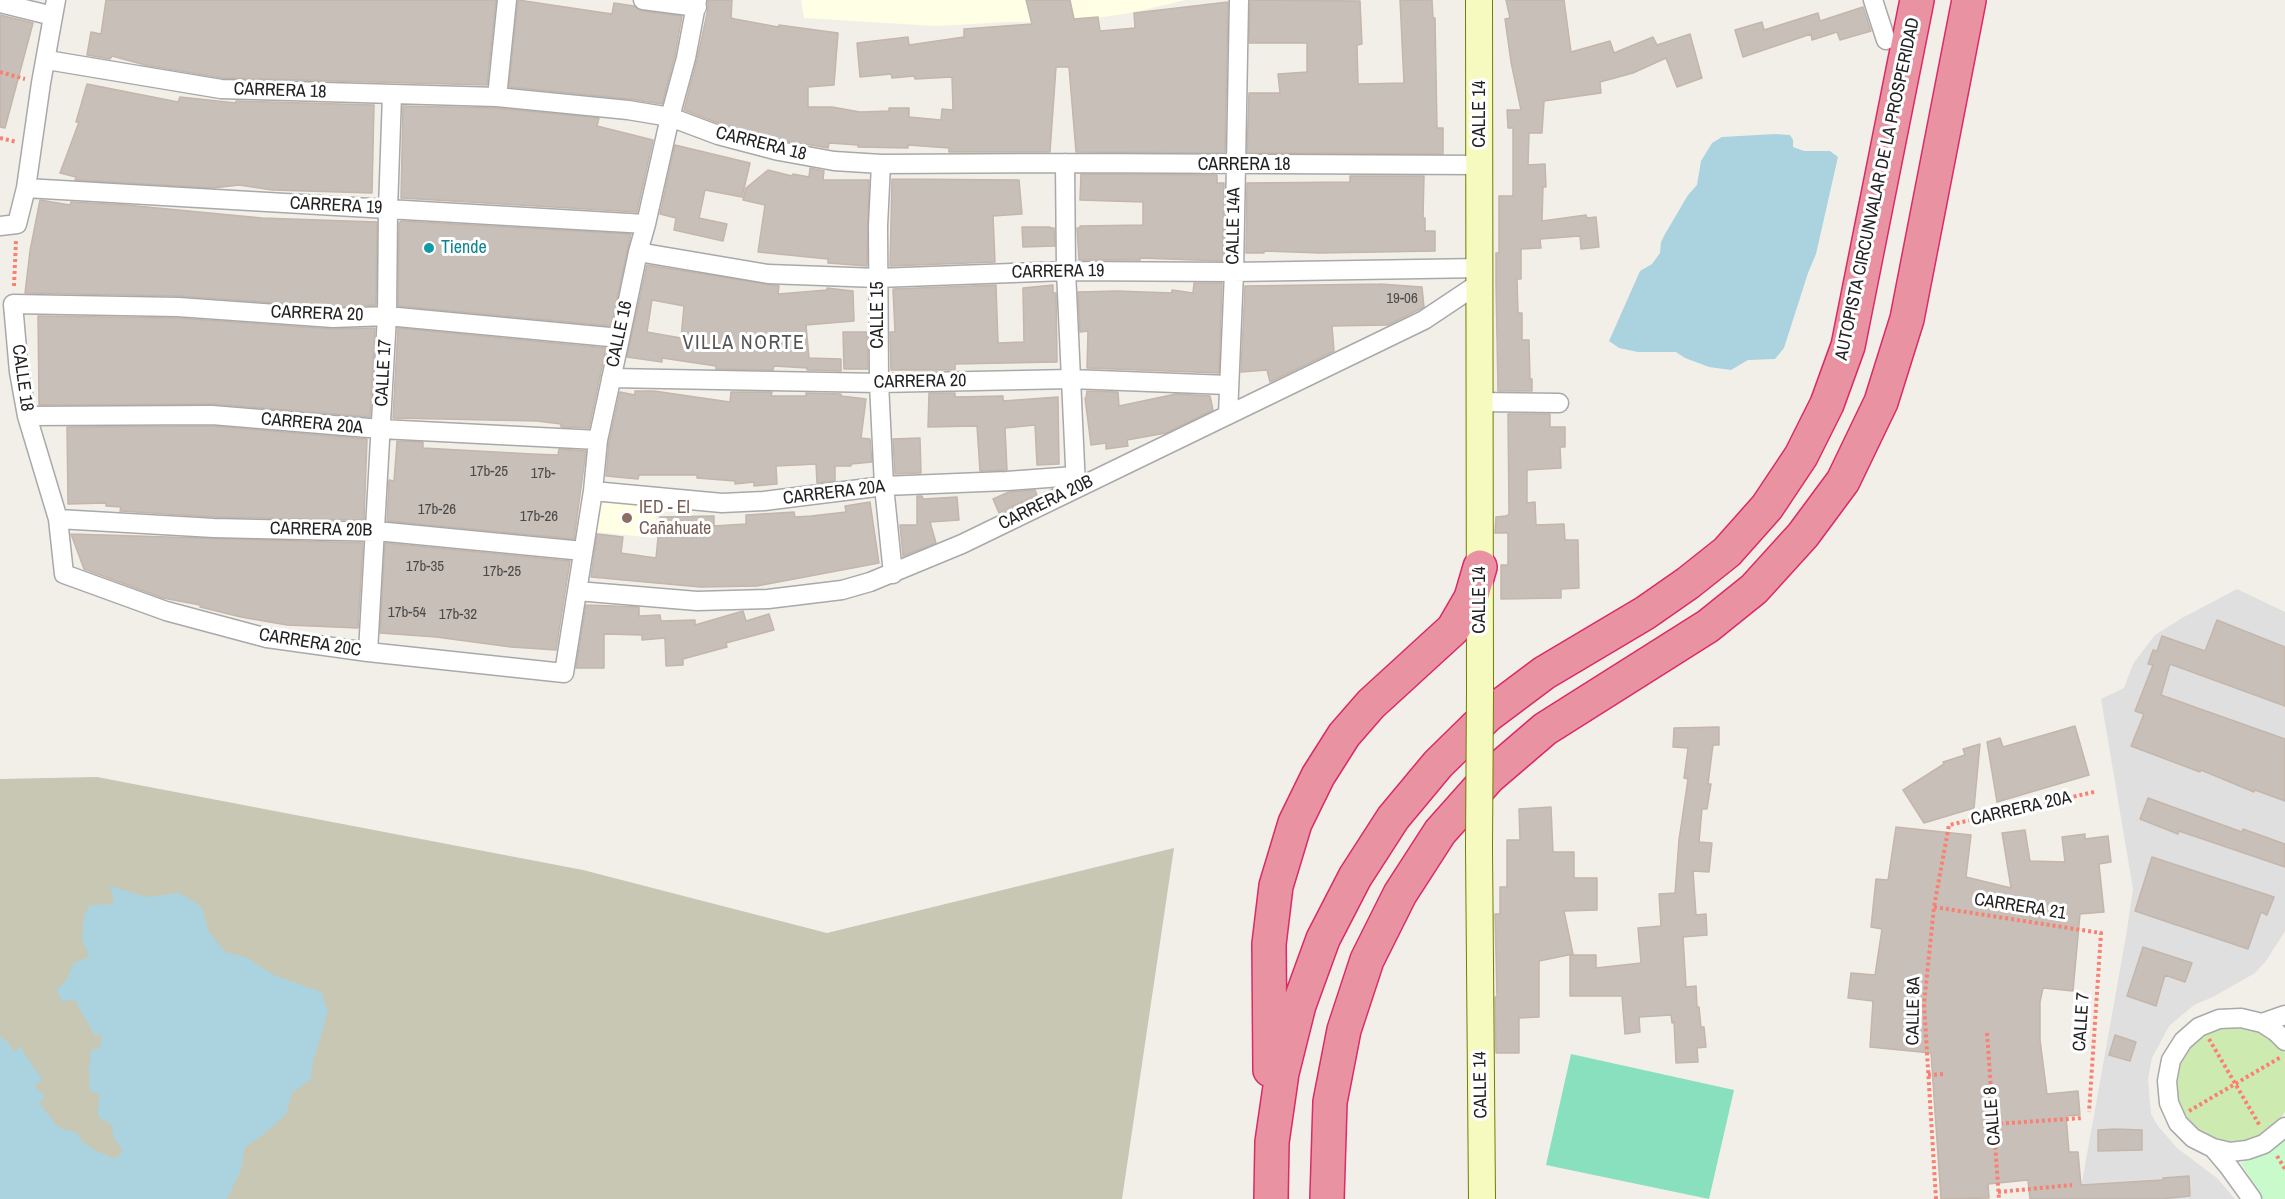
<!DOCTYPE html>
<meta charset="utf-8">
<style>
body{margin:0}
canvas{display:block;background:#f2efe9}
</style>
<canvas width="2285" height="1199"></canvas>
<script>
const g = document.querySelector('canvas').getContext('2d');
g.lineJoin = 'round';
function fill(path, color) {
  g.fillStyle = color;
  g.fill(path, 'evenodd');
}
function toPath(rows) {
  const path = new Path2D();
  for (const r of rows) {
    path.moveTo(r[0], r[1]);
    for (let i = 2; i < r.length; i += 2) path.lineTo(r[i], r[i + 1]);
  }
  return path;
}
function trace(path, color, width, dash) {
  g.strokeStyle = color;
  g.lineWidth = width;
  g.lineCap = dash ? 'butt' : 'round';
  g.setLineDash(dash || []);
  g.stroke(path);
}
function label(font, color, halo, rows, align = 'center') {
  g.font = font + ' "Archivo Narrow",sans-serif';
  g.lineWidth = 6;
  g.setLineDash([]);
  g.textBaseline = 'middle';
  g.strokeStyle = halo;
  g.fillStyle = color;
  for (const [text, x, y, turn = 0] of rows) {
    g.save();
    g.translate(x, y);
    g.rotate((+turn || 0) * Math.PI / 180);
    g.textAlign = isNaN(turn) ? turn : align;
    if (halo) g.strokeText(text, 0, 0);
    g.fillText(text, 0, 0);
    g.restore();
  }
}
fill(toPath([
 [2237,589,2285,612,2285,931,2266,961,2255,973,2213,997,2194,1005,2169,1026,2152,1058,2148,1079,2151,1114,2158,1126,2177,1148,2217,1178,2235,1199,2079,1199,2126,936,2133,889,2101,699,2124,688,2133,664,2155,635,2182,618]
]), '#e0dfdf');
fill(toPath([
 [801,0,1185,0,1135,12,1072,22,1008,22,936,26,804,18],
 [599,498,657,503,655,538,596,532]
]), '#ffffe5');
fill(toPath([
 [97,777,583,870,827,933,1174,848,1122,1199,0,1199,0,779]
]), '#c7c7b4');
fill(toPath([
 [2239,1024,2257,1028,2273,1039,2285,1053,2285,1112,2275,1126,2258,1137,2239,1142,2220,1141,2201,1133,2187,1120,2178,1102,2175,1083,2178,1064,2187,1047,2202,1034,2219,1026]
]), '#cdebb0');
fill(toPath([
 [2285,1140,2285,1199,2263,1199,2241,1163,2273,1150]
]), '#c8facc');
fill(toPath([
 [1571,1054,1734,1090,1709,1199,1546,1165]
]), '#88e0be');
fill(toPath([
 [1775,134,1790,135,1793,140,1793,147,1804,151,1830,151,1838,157,1816,254,1808,273,1784,348,1775,359,1748,360,1731,370,1709,367,1685,358,1676,352,1638,352,1619,348,1609,341,1640,271,1652,264,1660,253,1661,242,1665,234,1688,195,1697,185,1701,161,1712,143,1722,137],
 [110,886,147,897,179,893,201,906,209,932,225,952,245,957,274,975,321,992,328,1011,313,1062,311,1079,292,1093,286,1114,264,1134,245,1147,241,1170,227,1199,0,1199,0,1036,8,1042,14,1052,20,1047,42,1079,35,1086,44,1096,40,1104,58,1127,77,1133,82,1141,94,1150,115,1159,123,1151,113,1136,112,1125,98,1117,99,1093,90,1091,89,1070,91,1050,101,1047,101,1032,95,1036,74,999,62,1002,57,990,66,980,74,963,89,957,82,938,84,916,90,905,114,904]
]), '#aad3df');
const building = toPath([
 [106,0,496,0,487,85,222,78,145,65,112,56,110,59,87,55,91,32,101,34,106,0],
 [518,0,612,14,614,3,634,6,642,11,682,16,675,55,662,104,629,99,509,87,518,0],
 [708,0,732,0,731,18,735,19,778,27,779,25,838,33,834,85,808,87,808,107,832,107,860,112,889,111,889,108,909,108,909,117,941,120,942,109,953,110,952,77,915,79,914,76,892,78,891,74,860,77,857,43,908,37,909,45,964,37,964,29,1032,24,1026,0,1070,0,1074,19,1098,17,1100,31,1135,28,1134,13,1228,2,1225,153,1076,152,1069,67,1056,67,1050,152,949,152,949,148,908,145,908,148,858,147,858,145,829,143,828,148,781,140,721,124,684,110,697,60,708,9,708,0],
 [1250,0,1360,1,1362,44,1357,45,1358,84,1404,83,1400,0,1432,0,1433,18,1435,18,1437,128,1443,128,1443,154,1247,153,1249,93,1280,93,1278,74,1307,72,1307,43,1249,43,1250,0],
 [1506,0,1564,0,1571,52,1610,41,1614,53,1653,37,1657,45,1690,34,1702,78,1677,87,1666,58,1633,73,1600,82,1601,93,1544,101,1542,133,1529,133,1528,165,1545,164,1546,187,1543,187,1542,221,1586,215,1587,218,1596,217,1599,247,1581,249,1580,236,1540,239,1541,248,1521,249,1521,279,1517,279,1518,313,1522,313,1522,340,1529,340,1530,379,1532,379,1532,391,1498,391,1496,283,1496,253,1499,253,1499,196,1513,196,1513,128,1508,128,1507,110,1521,110,1511,62,1505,19,1510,18,1506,0],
 [1863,7,1871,31,1840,40,1837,32,1812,40,1811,34,1743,57,1735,30,1762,22,1764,30,1818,13,1820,21,1863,7],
 [0,15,33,23,5,128,0,127,0,15],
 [87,84,178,102,180,97,236,103,236,101,374,105,372,193,272,190,239,185,213,188,75,180,76,177,60,173,79,122,76,122,87,84],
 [403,106,496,108,599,118,597,126,653,140,637,212,401,198,403,106],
 [675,145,750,163,742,197,705,190,699,218,727,224,723,241,674,230,676,218,660,214,675,145],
 [810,168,824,171,823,180,869,180,867,266,828,263,828,259,758,252,765,205,743,200,746,188,768,170,792,176,793,174,809,177,810,168],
 [1081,174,1217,175,1217,183,1224,183,1223,261,1140,258,1140,260,1079,260,1077,228,1080,228,1080,226,1143,225,1143,202,1080,200,1081,174],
 [1350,176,1424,176,1423,218,1425,218,1425,231,1435,231,1435,251,1320,253,1264,251,1264,253,1246,253,1247,183,1350,182,1350,176],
 [892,179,1019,180,1022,214,993,216,995,262,890,266,892,179],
 [40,200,70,205,71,202,126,205,262,218,377,222,376,305,333,307,179,296,25,293,30,251,40,200],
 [401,221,631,234,611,326,398,306,399,223,401,221],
 [1022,227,1050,227,1050,228,1054,228,1055,246,1023,247,1022,227],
 [647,265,779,286,778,294,827,290,827,288,853,291,854,321,806,325,809,358,841,359,841,371,807,370,807,368,774,366,773,370,716,369,716,366,662,358,662,362,627,357,647,265],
 [652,300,684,306,681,338,647,332,652,300],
 [1194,283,1222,283,1219,373,1087,368,1088,331,1080,332,1078,292,1118,291,1172,293,1172,290,1193,293,1194,283],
 [1380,284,1422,287,1424,307,1388,325,1332,326,1334,351,1270,382,1267,370,1241,372,1245,286,1380,284],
 [996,285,998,343,1024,342,1023,288,1053,285,1053,293,1056,293,1057,362,955,364,955,370,891,370,890,332,895,332,893,289,996,285],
 [38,316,177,318,332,329,375,328,370,417,213,404,39,405,38,316],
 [398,328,606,348,589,428,561,427,561,424,537,421,393,418,398,328],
 [843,332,867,332,868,369,844,369,843,332],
 [635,391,654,391,730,402,731,392,772,392,771,396,806,396,806,393,841,394,841,396,866,399,861,438,870,439,872,462,851,464,851,466,835,466,835,481,817,483,816,464,776,466,777,484,754,486,754,482,735,484,735,481,697,478,697,475,639,475,638,479,606,476,609,442,620,392,635,395,635,391],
 [1087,391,1118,392,1119,406,1176,394,1210,396,1213,410,1166,433,1127,440,1128,446,1106,449,1106,443,1091,445,1085,398,1086,398,1087,391],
 [929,393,955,393,955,397,1003,396,1003,401,1058,397,1059,464,1037,465,1035,425,1005,428,1007,470,980,471,977,426,928,427,929,393],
 [1508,414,1550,414,1550,427,1565,427,1565,447,1560,447,1561,468,1527,470,1527,503,1535,502,1536,525,1564,524,1565,540,1578,540,1579,588,1561,589,1561,598,1501,599,1501,565,1508,565,1508,533,1495,533,1496,517,1506,516,1509,514,1508,414],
 [212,426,367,439,364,520,214,517,120,511,121,507,106,506,106,503,68,504,67,427,212,426],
 [920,438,921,473,895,474,893,439,920,438],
 [397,441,423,442,423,448,532,454,558,455,559,449,586,451,574,539,387,521,389,480,394,481,397,441],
 [1035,490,1037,495,999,513,993,499,1009,492,1035,490],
 [917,496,922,496,923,499,957,497,959,520,930,522,936,543,903,556,900,525,917,525,917,496],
 [870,502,879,563,757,586,700,587,591,577,597,534,623,537,621,553,656,558,660,517,714,516,714,526,746,524,746,515,794,512,795,517,811,516,846,512,845,506,870,502],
 [71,534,363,543,358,628,287,625,241,617,200,607,200,605,163,598,84,569,71,534],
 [385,543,570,561,556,650,511,647,436,637,380,633,385,543],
 [586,605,639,607,639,616,660,615,661,621,695,620,695,625,743,611,746,621,769,614,774,630,726,643,727,647,683,659,683,665,666,666,665,638,642,640,642,635,604,634,604,668,576,668,586,605],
 [2217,620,2285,647,2285,706,2170,664,2161,695,2285,739,2285,801,2255,790,2254,792,2201,770,2200,772,2131,746,2144,714,2135,711,2153,665,2148,664,2153,650,2157,651,2162,636,2205,651,2217,620],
 [2075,726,2089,775,1997,802,1987,742,2000,738,2003,747,2075,726],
 [1719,727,1719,745,1713,745,1708,784,1711,784,1707,809,1702,809,1699,842,1712,843,1709,872,1693,871,1696,915,1706,914,1707,935,1683,937,1686,987,1696,986,1697,1007,1699,1007,1701,1027,1704,1027,1706,1047,1697,1048,1698,1062,1676,1063,1674,1022,1672,1023,1671,1015,1639,1017,1640,1032,1625,1034,1622,996,1570,996,1570,955,1596,955,1596,968,1641,963,1638,928,1661,926,1659,894,1675,893,1679,840,1688,779,1684,778,1688,748,1673,747,1674,728,1719,727],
 [1980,744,1974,808,1924,823,1903,790,1944,764,1943,762,1965,755,1963,749,1980,744],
 [2148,798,2242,832,2243,829,2285,844,2285,867,2179,831,2178,834,2140,819,2148,798],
 [1551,807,1553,852,1574,852,1574,878,1597,878,1597,910,1564,911,1573,954,1539,961,1539,1017,1519,1018,1519,1053,1496,1053,1495,997,1497,997,1495,914,1500,914,1500,887,1507,887,1507,840,1520,840,1519,809,1551,807],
 [1896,827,1971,835,1966,877,2011,888,2002,833,2025,830,2030,861,2065,862,2062,837,2085,834,2085,839,2108,836,2111,862,2099,864,2104,912,2080,914,2073,991,2043,988,2040,1002,2040,1040,2047,1094,2078,1091,2080,1115,2066,1116,2069,1152,2078,1152,2081,1185,2163,1180,2163,1178,2189,1176,2190,1196,2161,1199,2030,1199,2028,1180,1988,1184,1989,1198,1941,1199,1931,1053,1870,1047,1873,1001,1848,998,1851,973,1875,975,1882,929,1871,927,1876,879,1888,880,1896,827],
 [2152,857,2274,897,2267,915,2261,912,2248,949,2135,911,2152,857],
 [2143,947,2192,963,2185,982,2165,975,2156,1006,2127,996,2143,947],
 [2115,1035,2136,1042,2130,1061,2109,1055,2115,1035],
 [2116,1129,2142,1130,2142,1150,2098,1151,2098,1130,2116,1129]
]);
fill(building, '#c7bfb8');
trace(building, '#c4b6ab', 1.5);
const street = toPath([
 [643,0,697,7],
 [1873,0,1886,40],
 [0,3,53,16],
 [47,60,221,89,497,97,628,110,670,117,718,135,779,151,834,161,881,164,1065,163,1480,165],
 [497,97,507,0],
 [1065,163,1066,271,1076,487],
 [881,164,878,226,879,383,884,486,893,574],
 [26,188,646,224],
 [0,226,17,224,26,188,41,83,56,0],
 [638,252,768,274,878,278,1066,271,1234,272,1481,268],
 [620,338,387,316,333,318,178,307,13,304,19,372,27,416,58,519,64,574,166,611,267,638,368,652,564,673,593,491,598,440,620,338,638,252,646,224,670,117,686,58,697,0],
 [611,378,879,383,1071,379,1228,385],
 [1480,402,1559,403],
 [1228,415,1234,272,1239,0],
 [27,416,212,415,381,429,598,440],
 [593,491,722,503,764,501,884,486,1007,481,1075,476],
 [58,519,214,528,387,532,583,551],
 [577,591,697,601,768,599,842,590,870,582,962,544,1424,320,1481,282],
 [368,652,387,316,388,209,392,95],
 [2262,1023,2285,1015],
 [2285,1041,2276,1032,2262,1023,2241,1018,2219,1019,2199,1027,2183,1041,2171,1060,2167,1081,2169,1103,2178,1123,2193,1138,2213,1148,2230,1152,2247,1150,2264,1144,2285,1127],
 [2213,1148,2229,1167,2252,1199]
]);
const secondary = toPath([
 [1479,0,1480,691],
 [1479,848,1482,1199]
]);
const highway = toPath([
 [1270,1070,1269,944,1276,886,1295,823,1318,776,1344,735,1371,704,1453,629,1471,598,1480,567],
 [1271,1199,1272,1142,1282,1073,1299,1005,1323,939,1355,877,1393,818,1438,764,1488,715,1544,673,1645,613,1688,583,1727,552,1767,507,1801,456,1827,404,1848,346,1917,0],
 [1327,1199,1330,1102,1344,1030,1367,960,1400,894,1440,832,1489,777,1545,729,1708,626,1754,589,1803,535,1843,481,1881,402,1907,319,1969,0]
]);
trace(street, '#a9a9a9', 21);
trace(secondary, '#707d05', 28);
trace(highway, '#dc2a67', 36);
trace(toPath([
 [0,72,25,79],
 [0,138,17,142],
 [14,286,16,240],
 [1934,907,2101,933,2089,1112],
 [1987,1033,1999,1199],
 [2209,1039,2260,1126],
 [1928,1075,1944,1074],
 [2189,1111,2281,1057],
 [1994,1124,2083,1118],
 [2277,1156,2285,1169],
 [1998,1192,2072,1185],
 [1936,1199,1924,1004,1934,907,1949,825,2094,792]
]), '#fa8072', 4, [3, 3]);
trace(street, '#fff', 18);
trace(secondary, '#f7fabf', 26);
trace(highway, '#e892a2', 33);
const secondaryBridge = toPath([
 [1479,848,1480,691]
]);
trace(secondaryBridge, '#707d05', 28, []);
trace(secondaryBridge, '#f7fabf', 26);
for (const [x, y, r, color] of [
 [429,248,6,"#0f9aa8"],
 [627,518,6,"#8d6e63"]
]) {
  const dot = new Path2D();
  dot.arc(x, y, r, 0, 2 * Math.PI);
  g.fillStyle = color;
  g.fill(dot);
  trace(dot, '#fff', 2);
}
label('15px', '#4b4948', null, [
 ["19-06",1402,299],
 ["17b-25",489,472],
 ["17b-",543,474],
 ["17b-26",437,510],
 ["17b-26",539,517],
 ["17b-35",425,567],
 ["17b-25",502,572],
 ["17b-54",407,613],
 ["17b-32",458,615]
]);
label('18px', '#222', '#fff', [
 ["CARRERA 18",280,91,2],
 ["CALLE 14",1480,114,-90],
 ["CARRERA 18",761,144,14],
 ["CARRERA 18",1244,165],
 ["AUTOPISTA CIRCUNVALAR DE LA PROSPERIDAD",1878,189,-78],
 ["CARRERA 19",336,206,3],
 ["CALLE 14A",1234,226,-89],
 ["CARRERA 19",1058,272,-1],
 ["CARRERA 20",317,314,2],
 ["CALLE 15",878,315,-90],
 ["CALLE 16",620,334,-78],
 ["CALLE 17",384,373,-87],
 ["CALLE 18",22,378,82],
 ["CARRERA 20",920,382,-1],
 ["CARRERA 20A",312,424,5],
 ["CARRERA 20A",834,493,-7],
 ["CARRERA 20B",1046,503,-26],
 ["CARRERA 20B",321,530,1],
 ["CALLE 14",1480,600,-90],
 ["CARRERA 20C",310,643,9],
 ["CARRERA 20A",2021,809,-13],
 ["CARRERA 21",2020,907,9],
 ["CALLE 8A",1914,1011,-89],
 ["CALLE 7",2082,1022,-86],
 ["CALLE 14",1481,1085,-91],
 ["CALLE 8",1993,1116,-94]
]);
label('18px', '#0d838f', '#fff', [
 ["Tiende",441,248]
], 'left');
label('18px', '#785e54', '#fff', [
 ["IED - El",639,508],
 ["Cañahuate",639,529]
], 'left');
g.letterSpacing = '1.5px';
label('20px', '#555', '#fff', [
 ["VILLA NORTE",744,344]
]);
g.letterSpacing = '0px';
</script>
